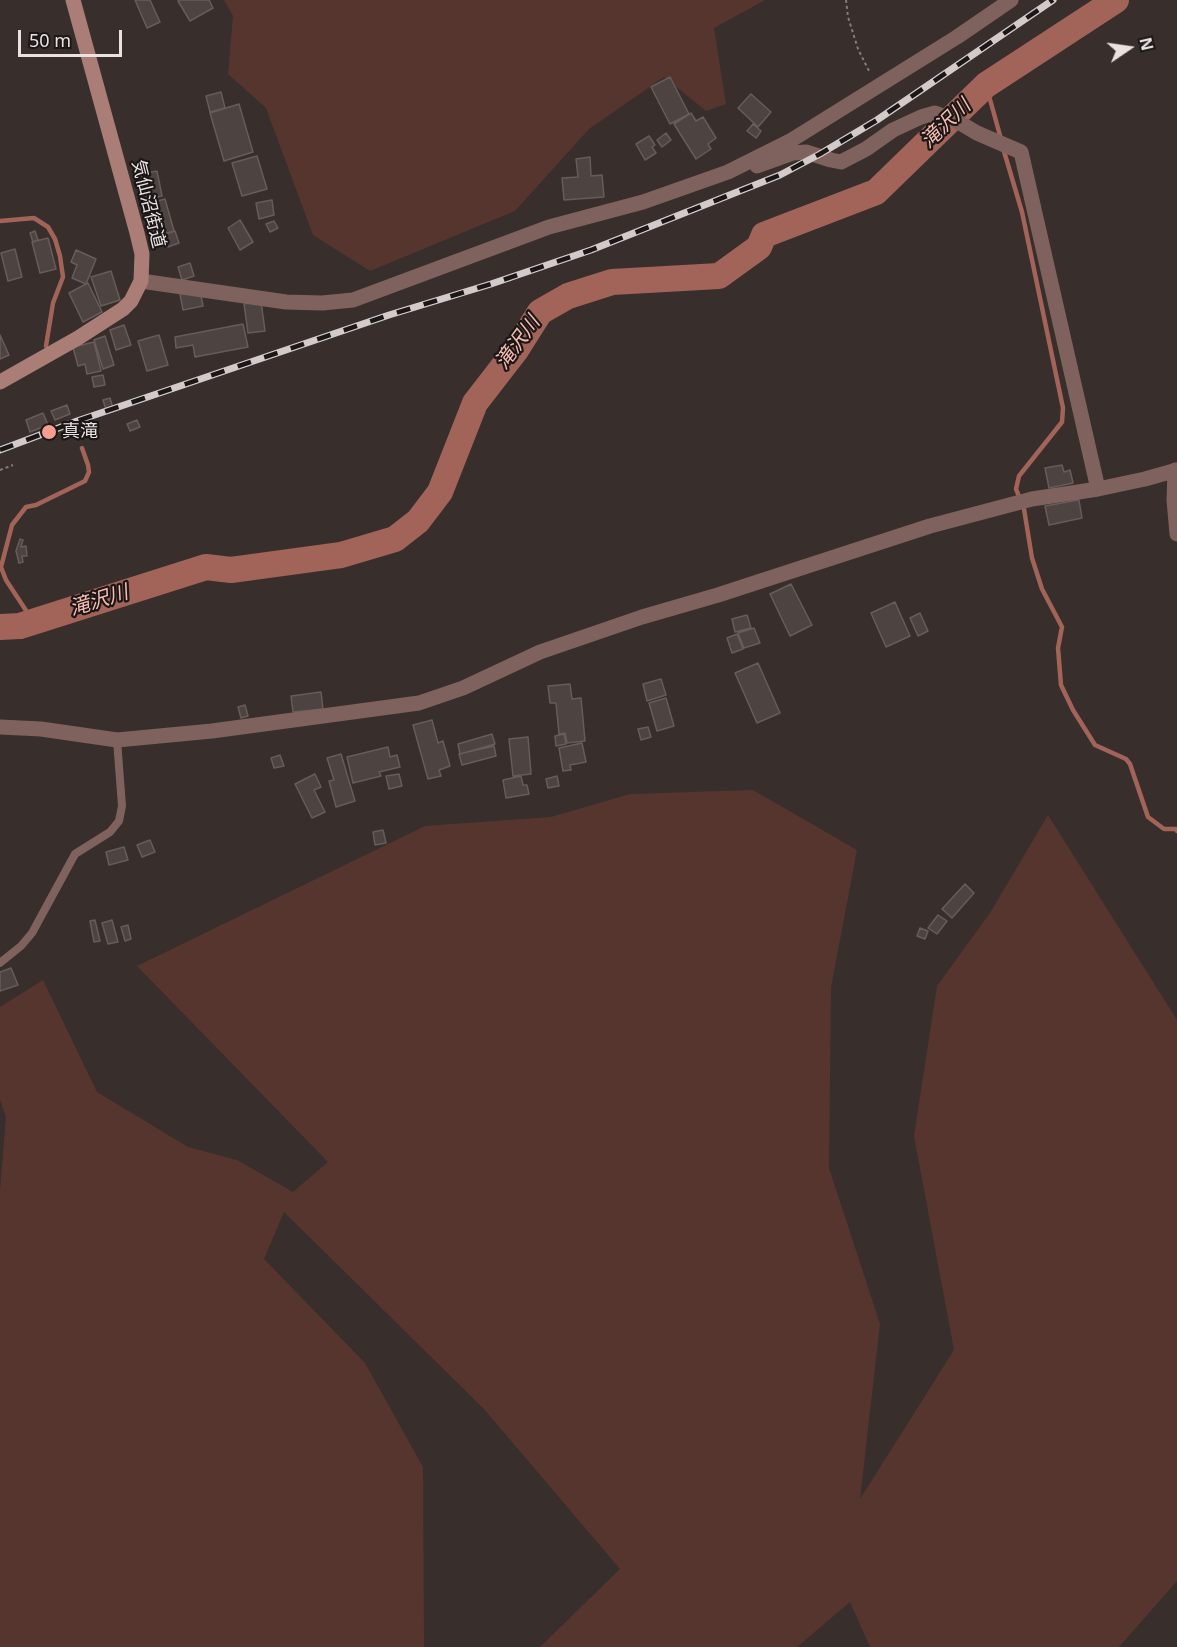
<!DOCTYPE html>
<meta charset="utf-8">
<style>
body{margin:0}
#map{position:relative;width:1177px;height:1647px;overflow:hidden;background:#382e2c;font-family:"Noto Sans",sans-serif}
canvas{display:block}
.north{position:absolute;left:1099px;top:18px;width:60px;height:60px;-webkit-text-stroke:4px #1c1717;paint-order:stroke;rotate:77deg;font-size:16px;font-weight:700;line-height:24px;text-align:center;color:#e9e2e1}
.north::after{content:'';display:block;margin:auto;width:21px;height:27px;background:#e9e2e1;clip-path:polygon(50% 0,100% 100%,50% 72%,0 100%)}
.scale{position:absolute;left:18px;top:30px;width:104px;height:27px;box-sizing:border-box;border:3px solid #e9e2e1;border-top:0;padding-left:8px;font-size:18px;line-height:21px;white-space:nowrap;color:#e9e2e1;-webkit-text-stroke:4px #1c1717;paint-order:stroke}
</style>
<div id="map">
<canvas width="1177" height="1647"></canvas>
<div class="north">N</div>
<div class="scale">50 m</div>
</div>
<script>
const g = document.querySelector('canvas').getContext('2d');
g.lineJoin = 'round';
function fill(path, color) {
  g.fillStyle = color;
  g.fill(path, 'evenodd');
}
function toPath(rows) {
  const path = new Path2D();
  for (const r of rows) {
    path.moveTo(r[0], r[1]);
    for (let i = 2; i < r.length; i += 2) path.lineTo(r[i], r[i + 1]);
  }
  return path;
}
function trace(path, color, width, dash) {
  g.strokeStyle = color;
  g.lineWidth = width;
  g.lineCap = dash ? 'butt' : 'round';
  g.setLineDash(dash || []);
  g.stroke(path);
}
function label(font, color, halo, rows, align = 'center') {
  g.font = font + ' "Noto Sans","Noto Sans JP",sans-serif';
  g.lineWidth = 4.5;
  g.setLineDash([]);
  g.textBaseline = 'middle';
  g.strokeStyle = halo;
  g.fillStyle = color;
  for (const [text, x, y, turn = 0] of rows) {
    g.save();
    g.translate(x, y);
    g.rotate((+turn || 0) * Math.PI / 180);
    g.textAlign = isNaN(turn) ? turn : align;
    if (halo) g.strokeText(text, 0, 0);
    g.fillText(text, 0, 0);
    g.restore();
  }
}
fill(toPath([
 [224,0,765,0,714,28,726,104,706,111,664,77,589,129,515,211,370,271,313,235,266,108,228,74,233,16],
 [753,790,857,850,831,987,829,1168,880,1324,860,1499,954,1350,914,1136,937,986,990,913,1048,815,1177,1020,1177,1581,1119,1647,870,1647,850,1602,797,1647,540,1647,620,1569,484,1409,284,1212,264,1259,365,1363,423,1467,424,1647,0,1647,0,1191,6,1117,0,1100,0,1007,43,980,97,1092,188,1147,237,1160,293,1192,328,1162,137,966,425,826,551,817,630,794]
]), '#57352f');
trace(toPath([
 [986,85,1001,139],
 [1003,148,1022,212,1063,408,1062,422,1019,476,1016,489,1024,509,1032,558,1042,589,1062,627,1058,648,1061,685,1073,710,1095,745,1126,759,1130,764,1148,817,1164,829,1176,829,1177,831],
 [0,221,34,218,48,227,55,239,60,256,63,277,53,303,46,346],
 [45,618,27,612,6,580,1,567,12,525,26,507,36,505,85,481,89,472,88,465,82,448]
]), '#a26359', 4.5);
trace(toPath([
 [0,627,20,626,206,567,231,570,341,555,395,539,418,521,440,492,475,403,516,350,540,312,568,296,612,282,719,276,759,247,764,235,876,192,986,85,1116,0]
]), '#a26359', 26);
const building = toPath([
 [135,0,150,0,160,22,147,28,135,0],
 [180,0,209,0,213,8,190,21,178,1,180,0],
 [670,77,689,114,670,124,651,87,670,77],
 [221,92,225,108,210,112,206,96,221,92],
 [751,94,771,112,758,127,738,108,751,94],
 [239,104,253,152,224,161,210,113,239,104],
 [691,113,696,121,703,117,716,138,708,144,711,149,696,159,674,124,691,113],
 [753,124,761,131,756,138,747,131,753,124],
 [666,133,671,140,662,147,657,140,666,133],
 [649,136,655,145,652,147,656,153,645,160,636,144,649,136],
 [257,156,267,189,242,196,232,163,257,156],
 [590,157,591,176,602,175,604,197,564,200,562,178,578,177,576,159,590,157],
 [157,171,162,196,146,199,141,174,157,171],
 [165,199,174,231,155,236,147,204,165,199],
 [272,200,274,215,259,219,256,203,272,200],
 [240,220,253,242,240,250,228,228,240,220],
 [274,221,278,228,270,232,266,224,274,221],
 [35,231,38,240,33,242,30,233,35,231],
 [175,231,179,243,168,247,164,235,175,231],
 [48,238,56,269,40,273,32,242,48,238],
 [15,249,22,277,8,281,1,253,15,249],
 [76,250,96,259,86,284,72,278,77,265,71,262,76,250],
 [190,263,194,276,182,280,178,267,190,263],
 [111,271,120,300,101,306,91,277,111,271],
 [88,283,102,312,83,322,69,293,88,283],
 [200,290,203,306,183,310,180,294,200,290],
 [261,301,265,331,248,333,244,304,261,301],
 [243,324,248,347,195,357,193,345,176,348,175,337,243,324],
 [124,325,131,345,116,350,110,330,124,325],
 [0,335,9,355,0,359,0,335],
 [159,335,168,365,147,371,138,341,159,335],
 [105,336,114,365,103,369,94,340,105,336],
 [94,342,101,371,87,374,85,364,78,366,73,347,94,342],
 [103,375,105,385,94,387,92,377,103,375],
 [110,398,113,408,106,410,103,400,110,398],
 [67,405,70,414,55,420,51,411,67,405],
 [43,413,48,425,30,432,26,420,43,413],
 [137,420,140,427,130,431,127,424,137,420],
 [1062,465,1064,472,1070,470,1073,483,1049,488,1045,468,1062,465],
 [1079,500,1082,518,1049,525,1045,506,1079,500],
 [20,539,23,540,21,547,26,546,27,556,22,556,23,562,19,563,16,551,20,539],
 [791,584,812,625,790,636,770,594,791,584],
 [895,602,910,636,886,647,871,613,895,602],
 [920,613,928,631,918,636,910,618,920,613],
 [747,615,751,628,735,632,732,619,747,615],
 [754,628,760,643,744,648,738,633,754,628],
 [737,634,743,649,732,653,727,638,737,634],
 [758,663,780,713,757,723,735,673,758,663],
 [661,679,666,695,647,701,643,684,661,679],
 [570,684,572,699,581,698,585,741,567,743,565,733,559,734,556,703,550,703,548,686,570,684],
 [321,692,323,709,293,712,291,696,321,692],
 [666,698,674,726,657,731,649,703,666,698],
 [245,705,248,716,241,718,238,707,245,705],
 [432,720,438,743,443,741,450,766,439,770,441,776,428,779,413,725,432,720],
 [648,727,651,737,641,740,638,729,648,727],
 [492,734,495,744,460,754,458,744,492,734],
 [564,734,566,744,556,746,555,736,564,734],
 [528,737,531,774,513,776,509,739,528,737],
 [582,743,586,762,570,765,571,770,563,771,559,748,582,743],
 [494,746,496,756,462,765,459,754,494,746],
 [388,747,390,757,397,755,400,767,379,772,381,776,353,783,347,757,388,747],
 [341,754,355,801,336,807,329,781,334,780,327,758,341,754],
 [280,755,284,766,274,768,271,758,280,755],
 [315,774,321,787,314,790,325,812,312,818,295,784,315,774],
 [399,774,402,786,389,789,386,776,399,774],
 [521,776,523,785,527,785,529,794,506,798,503,780,521,776],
 [557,776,559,786,548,788,546,779,557,776],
 [383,830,386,843,375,845,373,832,383,830],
 [150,840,155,852,142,857,137,845,150,840],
 [124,847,128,860,109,865,106,852,124,847],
 [965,884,974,893,952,918,942,909,965,884],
 [938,915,947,921,937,934,928,928,938,915],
 [95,920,100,941,94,942,90,921,95,920],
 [112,920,118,942,108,944,102,923,112,920],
 [128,925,131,939,125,941,121,927,128,925],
 [920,928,928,931,925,939,917,936,920,928],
 [11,968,18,985,0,991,0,972,11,968]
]);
fill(building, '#4d4341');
trace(building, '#675c5a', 1.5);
trace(toPath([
 [846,0,848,17,858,49,870,73],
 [0,470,13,465]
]), '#857c7b', 2, [3, 3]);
trace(toPath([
 [0,963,21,946,32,933,75,854,110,832,119,821,122,806,117,740]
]), '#7f625d', 8);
trace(toPath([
 [757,166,793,153,806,152,831,160,841,162,866,149,893,130,921,117,935,113,955,120,977,133,1021,152,1098,489],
 [141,281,286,302,322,303,353,300,549,227,643,202,728,172,790,141,957,37,1011,0],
 [1175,470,1174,500,1177,534],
 [0,727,41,729,117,740,212,731,419,703,463,688,540,652,642,617,718,595,930,526,1032,499,1098,489,1145,479,1177,470]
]), '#7f625d', 15);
trace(toPath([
 [0,382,78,338,123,309,131,301,141,281,142,254,137,233,73,0]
]), '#aa7d76', 15);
const rail = toPath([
 [0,450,77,421,389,315,491,284,591,250,780,175,820,154,877,120,1053,0]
]);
trace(rail, '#d3cbca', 7);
trace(rail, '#1c1717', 4.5, [14]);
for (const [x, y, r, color] of [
 [49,432,8,"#f59d8f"]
]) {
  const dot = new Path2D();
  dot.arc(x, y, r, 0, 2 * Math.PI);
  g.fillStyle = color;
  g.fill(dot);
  trace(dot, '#1c1717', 2);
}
label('18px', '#e9e2e1', '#1c1717', [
 ["気仙沼街道",148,204,76]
]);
label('18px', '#e9e2e1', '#1c1717', [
 ["真滝",62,432]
], 'left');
label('italic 20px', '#f7bdb3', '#1c1717', [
 ["滝沢川",946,124,-44],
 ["滝沢川",518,343,-54],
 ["滝沢川",99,601,-17]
]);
</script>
